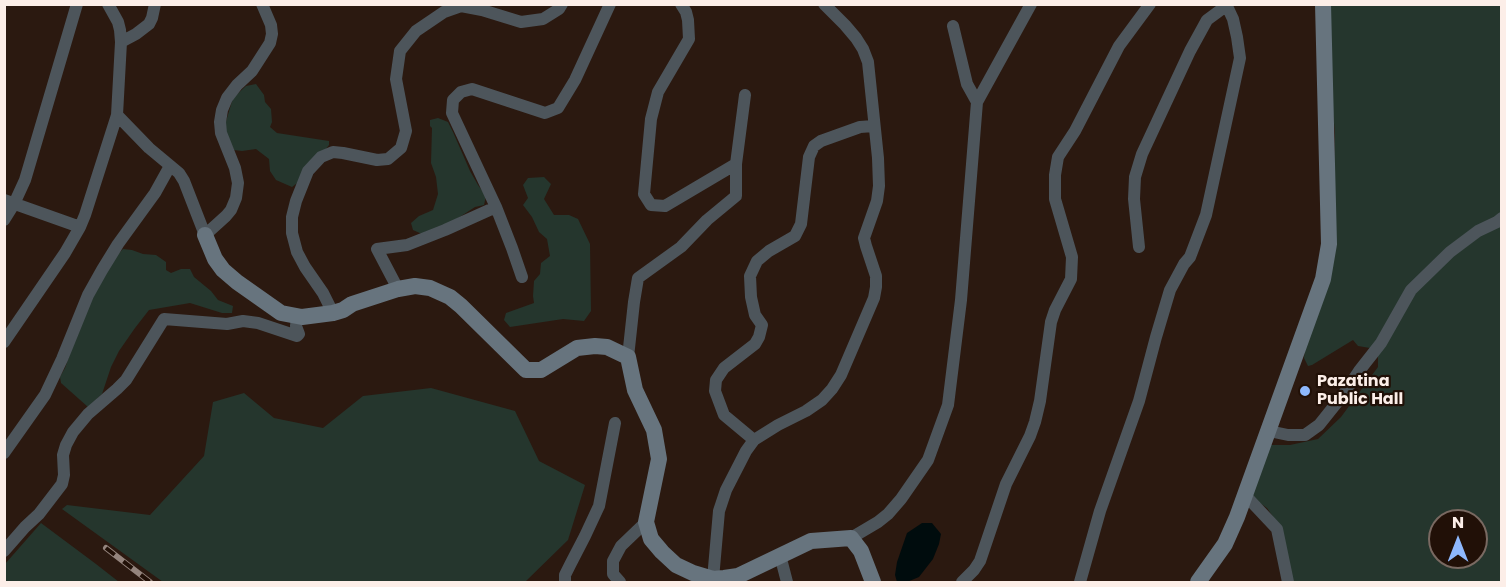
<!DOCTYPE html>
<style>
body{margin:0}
#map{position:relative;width:1506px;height:587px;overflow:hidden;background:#2b1910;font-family:Poppins,sans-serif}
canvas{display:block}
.frame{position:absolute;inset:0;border:6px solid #fceee8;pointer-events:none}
.north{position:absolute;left:1428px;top:509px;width:60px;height:60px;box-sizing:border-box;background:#211007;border:2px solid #796961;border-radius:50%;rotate:0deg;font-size:16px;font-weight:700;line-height:24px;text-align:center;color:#fceee8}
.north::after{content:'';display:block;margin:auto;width:21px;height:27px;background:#8eb8fd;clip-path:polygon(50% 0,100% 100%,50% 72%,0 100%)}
</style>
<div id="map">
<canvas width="1506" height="587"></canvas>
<div class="frame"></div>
<div class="north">N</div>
</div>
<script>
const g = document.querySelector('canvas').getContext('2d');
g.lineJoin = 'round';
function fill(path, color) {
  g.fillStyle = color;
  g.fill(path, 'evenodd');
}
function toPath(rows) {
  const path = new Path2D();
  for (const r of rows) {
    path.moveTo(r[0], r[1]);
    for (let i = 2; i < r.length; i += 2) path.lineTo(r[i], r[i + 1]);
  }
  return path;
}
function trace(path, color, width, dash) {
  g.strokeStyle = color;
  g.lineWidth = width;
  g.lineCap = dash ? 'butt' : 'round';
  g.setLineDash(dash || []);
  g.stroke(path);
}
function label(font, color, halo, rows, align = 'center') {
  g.font = font + ' Poppins,sans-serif';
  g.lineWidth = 4.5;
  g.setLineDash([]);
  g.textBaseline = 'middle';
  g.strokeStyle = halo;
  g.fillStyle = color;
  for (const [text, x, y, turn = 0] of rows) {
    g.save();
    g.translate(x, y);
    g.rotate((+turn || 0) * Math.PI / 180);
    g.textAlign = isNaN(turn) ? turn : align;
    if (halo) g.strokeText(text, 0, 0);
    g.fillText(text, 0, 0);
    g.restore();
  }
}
fill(toPath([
 [1329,5,1501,5,1501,582,1288,582,1276,521,1267,508,1250,496,1269,445,1290,445,1318,439,1341,417,1378,367,1378,357,1370,348,1358,346,1353,340,1312,365,1308,366,1304,358,1306,340,1332,258,1335,132,1329,77],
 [1440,521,1476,521,1476,557,1440,557],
 [256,84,264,95,265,102,271,109,272,122,270,127,277,133,329,141,329,145,300,181,292,187,276,180,270,171,269,159,256,149,242,151,234,150,228,139,224,128,233,98,246,86],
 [438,118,448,122,453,132,470,171,478,185,486,196,484,205,475,207,452,222,422,234,413,230,411,223,419,216,433,210,438,194,436,177,431,163,432,128,430,126,430,120],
 [544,177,551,184,544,199,554,215,569,215,578,219,590,244,591,311,584,321,563,319,510,327,504,320,506,313,534,303,533,296,534,281,540,274,541,263,550,256,547,239,539,232,532,217,523,205,528,198,523,185,528,178],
 [123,249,132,250,143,254,156,255,166,262,166,270,171,273,181,269,190,269,194,277,211,291,218,300,233,306,232,313,222,313,190,303,149,310,135,328,119,351,111,367,102,394,88,407,61,383,60,377,65,368,91,294,116,256],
 [431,388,515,411,539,461,585,485,568,540,525,582,163,582,62,509,67,505,150,515,204,456,213,402,244,393,274,418,323,428,363,396],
 [41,523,96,564,119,582,5,582,5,564]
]), '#25362d');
fill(toPath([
 [922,523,932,523,941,534,939,544,933,559,919,577,907,582,897,582,895,575,897,562,907,533]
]), '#000c0d');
trace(toPath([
 [681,4,686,12,688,20,689,39,658,92,651,119,644,194,651,205,665,206,736,164],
 [121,42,136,34,149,24,152,18,155,4],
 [977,102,1031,4],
 [117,115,149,148,179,173,184,181,205,235,226,216,231,210,236,198,238,183,235,168,221,133,220,122,222,110,227,98,237,85,252,71,270,43,272,34,271,25,262,4],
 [4,200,80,227],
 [4,220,14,204,25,180,77,4],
 [1139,247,1134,199,1135,177,1142,154,1190,51,1207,20,1226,6],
 [522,277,512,248,496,207,452,113,453,100,461,92,472,89,545,113,558,108,575,80,610,4],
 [398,289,377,249,407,245,445,230,496,207],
 [333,313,323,293,305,267,297,252,292,233,292,217,296,201,308,171,321,157,333,152,343,153,377,160,388,159,401,148,406,131,396,79,400,51,416,31,444,12,461,6,482,10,521,22,543,19,559,9,562,4],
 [4,342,65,253,80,227,85,215,117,115,121,42,120,30,118,22,108,4],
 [628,357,634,302,638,278,681,247,707,220,736,196,736,164,745,95],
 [1269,431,1288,435,1305,435,1319,425,1343,395,1359,371,1381,343,1411,290,1450,252,1478,231,1497,222,1502,218],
 [754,440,724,415,715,391,716,380,724,368,755,344,759,337,762,325,755,315,751,297,750,276,757,261,769,251,795,236,801,224,809,157,814,146,821,141,860,127,874,126],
 [4,453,45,395,62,359,88,295,102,270,118,244,155,193,170,166],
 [1245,495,1277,529,1288,582],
 [851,538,878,522,888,514,901,499,928,460,948,405,961,300,977,102,967,84,953,26],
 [4,551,25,527,39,514,62,484,64,475,63,455,66,445,73,432,88,414,117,389,126,380,164,319,227,324,243,321,258,323,297,336,299,334,296,326,297,316],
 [780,555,787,582],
 [713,579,719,511,726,490,746,451,754,440,778,425,806,411,822,400,832,389,841,375,874,298,876,287,876,276,866,246,864,238,877,201,879,186,878,158,868,62,863,49,856,38,845,25,824,4],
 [565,582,565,575,570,565,585,536,599,506,615,423],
 [620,582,613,574,613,561,621,546,646,522],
 [962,582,974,570,980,561,1006,484,1030,436,1035,422,1040,401,1051,322,1055,310,1071,279,1072,257,1055,199,1055,175,1058,157,1075,131,1119,46,1150,4],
 [1080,582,1100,511,1139,401,1156,337,1170,290,1184,264,1190,257,1206,215,1240,58,1237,37,1233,19,1226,4]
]), '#4d555b', 12);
trace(toPath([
 [205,235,215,259,223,270,237,282,281,313,302,317,333,313,343,310,352,304,398,289,415,286,430,288,450,297,461,306,526,370,541,370,577,348,595,346,607,347,628,357,635,390,654,430,659,459,646,522,651,539,662,552,676,565,693,573,713,579,724,578,738,576,811,541,851,538,861,551,873,582],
 [1198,582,1225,544,1237,517,1323,279,1329,244,1323,4]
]), '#67747e', 16);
const rail = toPath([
 [106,548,150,582]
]);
trace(rail, '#94847d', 6);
trace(rail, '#211007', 4, [11]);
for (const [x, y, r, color] of [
 [1305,391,6,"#8eb8fd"]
]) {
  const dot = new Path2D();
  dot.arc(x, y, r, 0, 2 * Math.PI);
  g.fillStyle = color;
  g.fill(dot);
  trace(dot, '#211007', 2);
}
label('bold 16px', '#fceee8', '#211007', [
 ["Pazatina",1317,382],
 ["Public Hall",1317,400]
], 'left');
</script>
